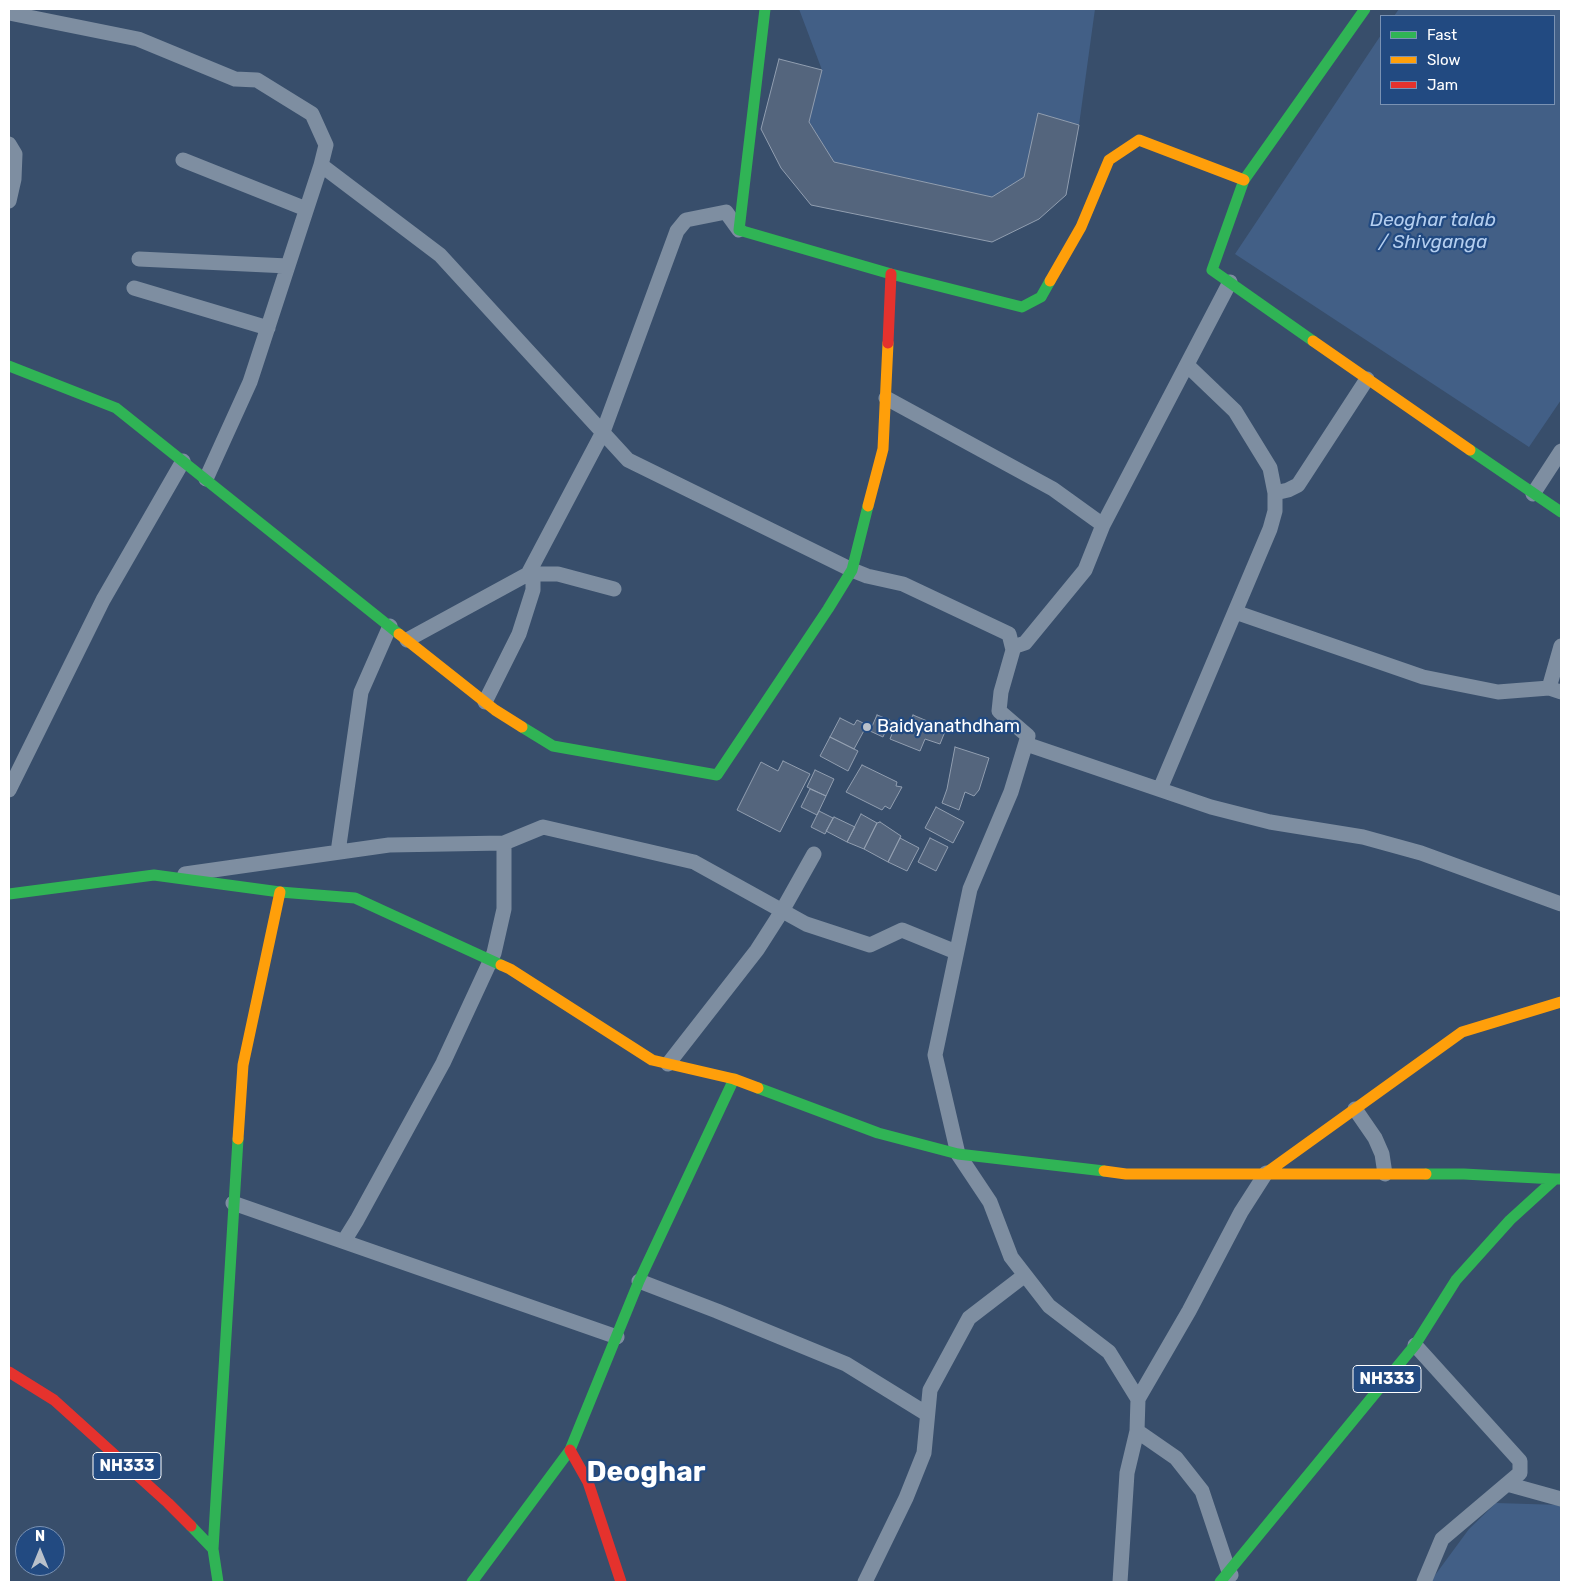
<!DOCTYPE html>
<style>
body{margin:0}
#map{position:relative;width:1570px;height:1591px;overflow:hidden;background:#384e6b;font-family:Rubik,sans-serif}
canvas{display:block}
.frame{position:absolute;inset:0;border:10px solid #fff;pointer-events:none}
.legend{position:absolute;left:1380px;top:15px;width:175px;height:90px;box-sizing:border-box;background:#224a81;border:1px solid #7a92b3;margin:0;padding:6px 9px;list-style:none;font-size:15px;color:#fff}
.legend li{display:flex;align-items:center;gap:10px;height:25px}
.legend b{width:25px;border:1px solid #7a92b3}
.north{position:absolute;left:15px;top:1526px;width:50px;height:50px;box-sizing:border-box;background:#224a81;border:1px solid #7a92b3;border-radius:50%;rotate:0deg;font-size:14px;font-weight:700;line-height:20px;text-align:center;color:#fff}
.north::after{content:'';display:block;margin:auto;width:18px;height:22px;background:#b9c1cb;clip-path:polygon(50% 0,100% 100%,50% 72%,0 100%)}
</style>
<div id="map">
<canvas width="1570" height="1591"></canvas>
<div class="frame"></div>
<ul class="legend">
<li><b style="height:6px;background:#30b455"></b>Fast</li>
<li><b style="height:6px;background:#ff9f0a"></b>Slow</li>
<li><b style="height:6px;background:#e5322d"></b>Jam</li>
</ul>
<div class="north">N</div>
</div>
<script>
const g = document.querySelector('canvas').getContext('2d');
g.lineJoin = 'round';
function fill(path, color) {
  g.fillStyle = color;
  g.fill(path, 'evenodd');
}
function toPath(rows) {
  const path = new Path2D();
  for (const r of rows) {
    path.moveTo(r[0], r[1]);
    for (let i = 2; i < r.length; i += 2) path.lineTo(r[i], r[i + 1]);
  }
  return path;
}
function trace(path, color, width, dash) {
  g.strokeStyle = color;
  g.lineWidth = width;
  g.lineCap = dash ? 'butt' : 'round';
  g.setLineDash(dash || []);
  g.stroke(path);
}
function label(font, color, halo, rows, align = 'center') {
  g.font = font + ' Rubik,sans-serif';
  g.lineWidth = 4.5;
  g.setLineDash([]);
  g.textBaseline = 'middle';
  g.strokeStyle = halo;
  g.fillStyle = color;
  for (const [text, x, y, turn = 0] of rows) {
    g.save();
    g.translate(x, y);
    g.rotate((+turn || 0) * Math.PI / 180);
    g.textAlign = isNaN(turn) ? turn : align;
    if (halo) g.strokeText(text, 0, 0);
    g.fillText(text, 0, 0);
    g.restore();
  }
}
fill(toPath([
 [799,9,1095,9,1079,125,1038,113,1024,177,992,197,834,162,809,122,822,70],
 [1399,9,1561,9,1561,400,1529,447,1235,254,1381,35,1381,104,1554,104,1554,16,1394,16],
 [1496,1503,1561,1505,1561,1582,1430,1582,1469,1529]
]), '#425f86');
const building = toPath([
 [779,59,822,70,809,122,834,162,992,197,1024,177,1038,113,1079,125,1066,195,1039,219,992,242,811,205,781,168,761,129,779,59],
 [877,715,890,720,883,737,870,731,877,715],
 [913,715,946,729,940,744,925,739,920,751,890,739,897,721,908,726,913,715],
 [840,718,854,725,857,720,867,725,854,749,830,737,840,718],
 [830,737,858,751,848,771,820,756,830,737],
 [955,747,989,758,979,790,974,796,965,792,959,810,942,803,947,789,955,747],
 [783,761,810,774,780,832,737,810,761,762,778,771,783,761],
 [862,765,897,782,896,786,902,787,890,809,885,806,882,810,846,792,862,765],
 [815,770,834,779,826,796,807,787,815,770],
 [810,789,826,796,817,815,801,807,810,789],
 [936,807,964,822,953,843,925,828,936,807],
 [819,811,833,818,825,834,811,827,819,811],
 [861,814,877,823,864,849,847,842,861,814],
 [834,817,855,827,847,842,826,831,834,817],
 [880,822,901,836,888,862,864,849,877,823,880,822],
 [900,838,919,848,907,871,888,862,900,838],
 [930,838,948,847,936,871,918,862,930,838]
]);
fill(building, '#54657d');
trace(building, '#919eb0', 1);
trace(toPath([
 [9,13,138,39,235,79,257,80,312,114,326,145,321,165],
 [9,144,15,154,14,179,9,201],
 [183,160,306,209],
 [139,259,288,266],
 [134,288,268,328],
 [886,398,1053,489,1103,525],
 [206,479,250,382,321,165,440,255,628,460,852,570,867,576,903,584,1009,634,1013,650,1001,692,999,711,1028,736,1011,792,970,889,935,1055,958,1154,990,1202,1011,1257,1049,1306,1109,1352,1138,1399,1137,1431,1127,1473,1120,1582],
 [1275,493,1288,490,1298,485,1367,379],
 [1533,494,1561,451],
 [1235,612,1423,677,1498,692,1549,688,1561,692],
 [407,640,528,574,558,574,614,589],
 [1013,647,1025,643,1085,570,1103,525,1230,282],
 [1549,688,1561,646],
 [485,702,519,634,533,590,533,579,528,574,603,432,677,231,686,220,726,212,739,230],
 [1026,744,1211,807,1270,822,1363,837,1421,853,1561,904],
 [1160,789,1270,529,1275,511,1275,493,1270,468,1235,411,1187,365],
 [9,790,103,600,183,461],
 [338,852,361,692,390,626],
 [185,874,389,845,504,843,543,827,694,862,806,924,870,945,902,930,956,952],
 [668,1064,757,950,782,911,814,854],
 [1355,1109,1375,1138,1382,1154,1385,1174],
 [233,1203,617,1337],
 [344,1241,357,1220,443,1063,494,953,504,909,504,843],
 [639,1281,717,1311,846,1364,927,1414],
 [1415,1345,1520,1461,1520,1473,1442,1539,1424,1582],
 [1138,1399,1189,1311,1241,1212,1266,1173],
 [1137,1431,1176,1458,1202,1491,1229,1572,1231,1575],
 [1507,1484,1561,1499],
 [865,1582,906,1498,924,1453,930,1390,969,1318,1025,1275]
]), '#7e8ea1', 15);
trace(toPath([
 [765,9,739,230,891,274,1022,307,1041,297,1050,281],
 [1313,341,1212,270,1244,180,1365,9],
 [9,366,116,408,399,634],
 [1470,450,1561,512],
 [522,727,553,746,717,775,828,609,852,570,868,506],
 [9,894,154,875,280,892,355,898,501,965],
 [758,1088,878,1133,958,1154,1104,1171],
 [1426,1174,1464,1174,1555,1179],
 [191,1526,213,1549,218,1582],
 [213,1549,238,1139],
 [472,1582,570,1450,639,1281,734,1079],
 [1220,1582,1415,1345,1456,1280,1510,1220,1555,1179,1561,1179]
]), '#30b455', 11);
trace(toPath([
 [1050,281,1081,227,1109,160,1139,140,1244,180],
 [1313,341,1470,450],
 [868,506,883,449,888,343],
 [399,634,495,710,522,727],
 [501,965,510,969,652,1060,734,1079,758,1088],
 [238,1139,243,1065,280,892],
 [1104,1171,1126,1174,1426,1174],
 [1266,1173,1462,1032,1561,1002]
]), '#ff9f0a', 11);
trace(toPath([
 [888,343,891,274],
 [9,1372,54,1400,168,1503,191,1526],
 [570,1450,588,1482,621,1582]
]), '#e5322d', 11);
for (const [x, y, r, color] of [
 [867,727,5,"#b9c1cb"]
]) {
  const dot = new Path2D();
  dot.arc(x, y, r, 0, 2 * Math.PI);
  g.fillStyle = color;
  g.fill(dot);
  trace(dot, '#224a81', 2);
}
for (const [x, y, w] of [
 [1387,1379,68],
 [127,1466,68]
]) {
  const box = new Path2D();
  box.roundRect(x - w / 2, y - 13.5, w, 27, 4);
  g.fillStyle = '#224a81';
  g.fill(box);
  trace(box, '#fff', 1);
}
label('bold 16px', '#fff', null, [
 ["NH333",1387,1379],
 ["NH333",127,1466]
]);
label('18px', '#fff', '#224a81', [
 ["Baidyanathdham",877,727]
], 'left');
label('italic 19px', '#b4ceef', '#224a81', [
 ["Deoghar talab",1433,221],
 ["/ Shivganga",1433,243]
]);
label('bold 28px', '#fff', '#224a81', [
 ["Deoghar",646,1473]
]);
</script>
